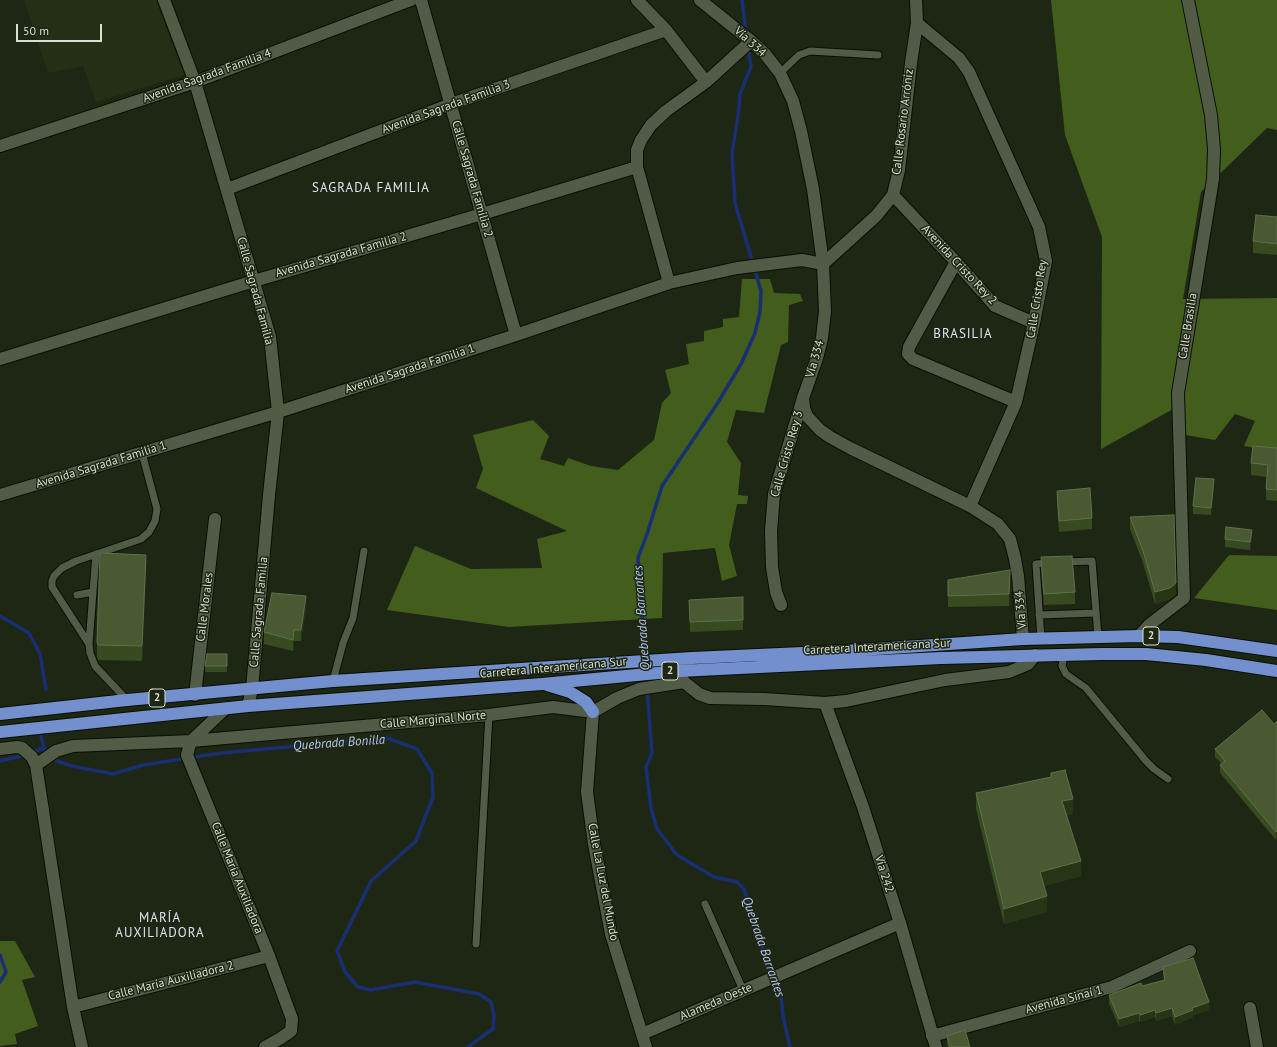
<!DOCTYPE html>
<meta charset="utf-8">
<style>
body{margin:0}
#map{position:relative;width:1277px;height:1047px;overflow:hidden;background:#1e2714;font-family:"PT Sans",sans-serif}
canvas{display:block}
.scale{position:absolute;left:16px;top:24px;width:86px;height:18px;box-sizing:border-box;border:2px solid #d9dfd3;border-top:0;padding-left:5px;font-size:12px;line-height:14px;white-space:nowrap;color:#d9dfd3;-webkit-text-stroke:3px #1e2714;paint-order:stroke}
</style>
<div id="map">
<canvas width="1277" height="1047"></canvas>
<div class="scale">50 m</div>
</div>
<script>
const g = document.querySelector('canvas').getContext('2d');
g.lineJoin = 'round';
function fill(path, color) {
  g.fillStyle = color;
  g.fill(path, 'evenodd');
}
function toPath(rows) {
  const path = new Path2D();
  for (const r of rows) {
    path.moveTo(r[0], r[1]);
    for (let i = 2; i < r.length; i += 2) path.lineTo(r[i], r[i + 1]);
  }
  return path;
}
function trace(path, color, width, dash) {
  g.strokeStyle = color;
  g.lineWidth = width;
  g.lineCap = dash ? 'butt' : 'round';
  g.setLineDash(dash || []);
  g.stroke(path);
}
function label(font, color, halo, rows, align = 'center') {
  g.font = font + ' "PT Sans",sans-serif';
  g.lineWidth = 3;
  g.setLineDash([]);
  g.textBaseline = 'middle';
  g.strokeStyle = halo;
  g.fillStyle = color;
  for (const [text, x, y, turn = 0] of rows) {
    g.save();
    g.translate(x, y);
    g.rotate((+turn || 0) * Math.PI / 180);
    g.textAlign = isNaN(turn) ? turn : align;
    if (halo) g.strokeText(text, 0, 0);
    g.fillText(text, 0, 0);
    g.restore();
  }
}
fill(toPath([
 [24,0,156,0,184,75,96,102,83,66,48,73]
]), '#242f16');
fill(toPath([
 [1051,0,1277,0,1277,130,1267,128,1201,192,1183,299,1277,298,1277,452,1244,446,1255,421,1235,414,1215,440,1185,435,1184,403,1101,449,1102,237,1065,135],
 [742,279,770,279,774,293,800,294,803,301,789,305,788,342,781,345,764,413,736,410,727,442,741,463,738,495,748,496,747,504,737,504,729,545,737,576,722,581,715,548,663,553,662,618,509,627,387,610,415,546,471,569,542,568,537,539,567,531,476,488,483,469,473,435,533,420,549,436,540,459,564,466,568,458,591,466,618,470,654,440,662,403,671,393,665,370,689,364,686,344,704,341,704,331,723,327,723,319,739,317],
 [1229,555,1277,556,1277,610,1194,598],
 [0,941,15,941,35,977,22,980,38,1026,15,1034,17,1044,0,1046]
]), '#435d1d');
trace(toPath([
 [742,0,746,33],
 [0,616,29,633,40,654,46,689],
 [646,673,638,558,647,534,662,486,717,404,741,364,755,333,760,312,761,291,735,203,732,153,738,116,740,94,751,67,748,47],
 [647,689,652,753,646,767,651,808,657,829,677,855,714,877,737,882,744,889,767,963,781,995,783,1016,790,1047],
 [41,736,44,748,57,761,72,766,113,774,143,765,221,753,387,738,417,749,432,773,433,797,416,841,371,881,337,951,345,972,358,987,371,990,415,982,479,994,491,1002,494,1015,493,1029,468,1047],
 [32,752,44,748],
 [0,761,24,755],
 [0,955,6,972,0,982]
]), '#182f73', 3.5);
const lane = toPath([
 [780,73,799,55,810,51,878,55],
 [96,554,93,592,89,644,90,653,95,666,127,700],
 [1064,562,1092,561,1098,637],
 [77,595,93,592],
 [1039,615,1096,613],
 [1041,639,1036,564,1050,563],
 [89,644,52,587,52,581,54,576,62,568,76,561,141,539,149,532,155,521,157,509,142,453],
 [1064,655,1062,666,1066,674,1086,688,1146,761,1154,769,1168,779],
 [333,681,343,643,353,618,364,551],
 [705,904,743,990],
 [476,944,489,715]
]);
const street = toPath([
 [164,0,195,82,270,337,278,412,269,495,252,689,248,706],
 [421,0,516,335],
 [637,0,666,30,706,82,666,111,651,125,641,140,637,150,637,167,669,283],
 [917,23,959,58,969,72,1039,227,1046,261,1034,323,1016,402,970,506],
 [706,82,751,41],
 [0,146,195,82,411,0],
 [227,189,451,104,666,30],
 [893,195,956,262,995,306,1034,323],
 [956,262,909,347,908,354,913,359,1016,402],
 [0,359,254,281,482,214,637,167],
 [0,495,278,412,516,335,669,283,737,268,802,260,823,264,876,216,893,195,899,170,911,63,917,23,916,0],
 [781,605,776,592,772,567,771,531,774,494,803,398],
 [1139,636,1149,625,1184,598,1178,393,1213,179,1214,149,1211,115,1188,0],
 [195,695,215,519],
 [225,709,191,741,187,755,269,956,292,1019,291,1031,281,1038,265,1047],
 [593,712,587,792,594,844,611,934,646,1047],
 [0,749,17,747,22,748,32,757,36,765,73,1007,82,1047],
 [36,765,56,751,73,746,191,741,489,715,553,707,593,712,617,698,639,689,684,682],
 [73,1007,269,956],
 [1250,1008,1257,1047],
 [642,1034,900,923],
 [932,1036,1112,987,1190,951]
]);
const secondary = toPath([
 [700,0,751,41,765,54,780,73,793,101,801,131,813,189,823,264,825,311,822,338,817,358,803,398,804,408,807,416,820,430,830,437,850,448,970,506,998,524,1010,539,1015,559,1018,576,1023,639],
 [692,658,681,665,679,668,679,671,684,682,699,694,710,698,764,699,825,703,846,701,945,680,1009,672,1028,664,1035,655],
 [825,703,863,807,900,923,936,1047]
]);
const highway = toPath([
 [547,685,570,692,586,702,593,712],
 [0,714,127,700,333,681,692,658,846,651,1023,639,1139,636,1178,637,1277,651],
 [0,732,248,706,542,684,679,671,941,658,1101,654,1146,654,1206,660,1277,671]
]);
trace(lane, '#081002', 9);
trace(street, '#081002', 14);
trace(secondary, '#081002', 14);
trace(highway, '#081002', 14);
trace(lane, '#515b46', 7);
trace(street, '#515b46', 12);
trace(secondary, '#515b46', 12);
trace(highway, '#748fce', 12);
fill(toPath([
 [1277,217,1277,255,1253,253,1253,241],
 [1277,448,1277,501,1266,500,1266,489,1267,477,1251,475,1251,463],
 [1214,487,1211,515,1193,514,1193,506],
 [1057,491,1092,518,1092,529,1059,532,1057,502],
 [1130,517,1176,594,1170,599,1155,604,1143,563,1130,529],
 [1252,537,1250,550,1225,547,1225,539],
 [1041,557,1075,592,1075,604,1044,605,1041,569],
 [146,570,142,661,98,660,97,657,97,642],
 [948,580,1010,582,1009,606,948,607],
 [689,600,743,620,743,630,690,632],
 [306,608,301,641,294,641,293,651,264,644,264,632],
 [227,654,227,672,205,672,205,666],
 [1277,721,1277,839,1276,840,1220,773,1220,765,1222,764,1215,757,1215,749,1274,724],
 [1051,773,1073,814,1067,815,1081,876,1044,886,1047,912,1004,924,976,809,976,793,1051,777],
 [1163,967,1209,1010,1193,1015,1193,1017,1175,1025,1172,1016,1156,1021,1155,1017,1140,1022,1139,1021,1119,1027,1109,1003,1109,995,1164,980,1163,975],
 [947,1036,970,1047,948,1047,947,1044]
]), '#384a20');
fill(toPath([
 [1214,479,1214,487,1211,515,1211,508],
 [1252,530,1252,537,1250,550,1250,542],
 [146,555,146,570,142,661,142,646],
 [1010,570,1010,582,1009,606,1009,594],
 [1176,583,1176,594,1170,599,1155,604,1155,592],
 [306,596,306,608,301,641,301,630],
 [294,630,294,641,293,651,293,640],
 [1073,799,1073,814,1062,816,1062,801],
 [1277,831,1277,839,1276,840,1276,832],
 [1081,861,1081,876,1040,887,1040,872],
 [1047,896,1047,912,1004,924,1004,909],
 [1209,1002,1209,1010,1193,1015,1193,1017,1175,1025,1175,1017,1192,1008],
 [1172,1008,1172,1016,1156,1021,1156,1013],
 [1155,1010,1155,1017,1140,1022,1140,1015],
 [1139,1013,1139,1021,1119,1027,1119,1019]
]), '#263513');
const building = toPath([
 [1256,215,1277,217,1277,244,1253,241,1256,215],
 [1253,446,1277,448,1277,490,1266,489,1268,465,1251,463,1253,446],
 [1196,478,1214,479,1211,508,1193,506,1196,478],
 [1090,488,1092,518,1059,521,1057,491,1090,488],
 [1174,515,1176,583,1170,588,1155,592,1143,551,1130,517,1174,515],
 [1226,527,1252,530,1250,542,1225,539,1226,527],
 [100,553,146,555,142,646,98,645,97,642,100,553],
 [1072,556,1075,592,1044,594,1041,557,1072,556],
 [1010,570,1009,594,948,596,948,580,1010,570],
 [272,593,306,596,301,630,294,630,293,640,264,632,272,593],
 [743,597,743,620,690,622,689,600,743,597],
 [207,654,227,654,227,666,205,666,207,654],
 [1262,710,1274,724,1277,721,1277,831,1276,832,1220,765,1225,761,1215,749,1262,710],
 [1065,770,1073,799,1062,801,1081,861,1040,872,1047,896,1004,909,976,793,1051,777,1051,773,1065,770],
 [1193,958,1209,1002,1192,1008,1193,1010,1175,1017,1172,1008,1156,1013,1155,1010,1140,1015,1139,1013,1119,1019,1109,995,1141,983,1142,986,1165,980,1163,967,1193,958],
 [965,1030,970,1047,950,1047,947,1036,965,1030]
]);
fill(building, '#495a33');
trace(building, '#606f4c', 1);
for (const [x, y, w] of [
 [1151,636,16],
 [670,671,16],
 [157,698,16]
]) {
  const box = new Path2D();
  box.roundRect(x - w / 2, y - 9, w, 18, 3);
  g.fillStyle = '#1e2714';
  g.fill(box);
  trace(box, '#d9dfd3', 1);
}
label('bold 11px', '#d9dfd3', null, [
 ["2",1151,636],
 ["2",670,671],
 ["2",157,698]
]);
label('12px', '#d9dfd3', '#1e2714', [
 ["Vía 334",750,42,42],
 ["Avenida Sagrada Familia 4",207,76,-20],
 ["Avenida Sagrada Familia 3",446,107,-20],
 ["Calle Rosario Arróniz",903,122,-83],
 ["Calle Sagrada Familia 2",472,179,74],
 ["Avenida Sagrada Familia 2",341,255,-16],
 ["Avenida Cristo Rey 2",959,265,47],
 ["Calle Sagrada Familia",255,291,75],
 ["Calle Cristo Rey",1037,299,-81],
 ["Calle Brasilia",1188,326,-81],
 ["Vía 334",815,359,-74],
 ["Avenida Sagrada Familia 1",410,369,-18],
 ["Calle Cristo Rey 3",787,454,-74],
 ["Avenida Sagrada Familia 1",101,465,-17],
 ["Calle Morales",205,607,-83],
 ["Vía 334",1021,610,-95],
 ["Calle Sagrada Familia",259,612,-85],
 ["Carretera Interamericana Sur",877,647,-3],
 ["Carretera Interamericana Sur",553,668,-5],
 ["Calle Marginal Norte",433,720,-5],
 ["Vía 242",884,874,72],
 ["Calle María Auxiliadora",237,878,68],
 ["Calle La Luz del Mundo",603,882,79],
 ["Calle María Auxiliadora 2",171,981,-14],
 ["Avenida Sinaí 1",1064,1000,-15],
 ["Alameda Oeste",716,1002,-23]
]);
g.letterSpacing = '1px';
label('13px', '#dde4f2', '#1e2714', [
 ["SAGRADA FAMILIA",371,188],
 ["BRASILIA",963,334],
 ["MARÍA",160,918],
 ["AUXILIADORA",160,933]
]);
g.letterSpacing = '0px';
label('italic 13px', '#b5c8f0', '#1e2714', [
 ["Quebrada Barrantes",642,618,-94],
 ["Quebrada Bonilla",339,743,-4],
 ["Quebrada Barrantes",763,947,71]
]);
</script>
